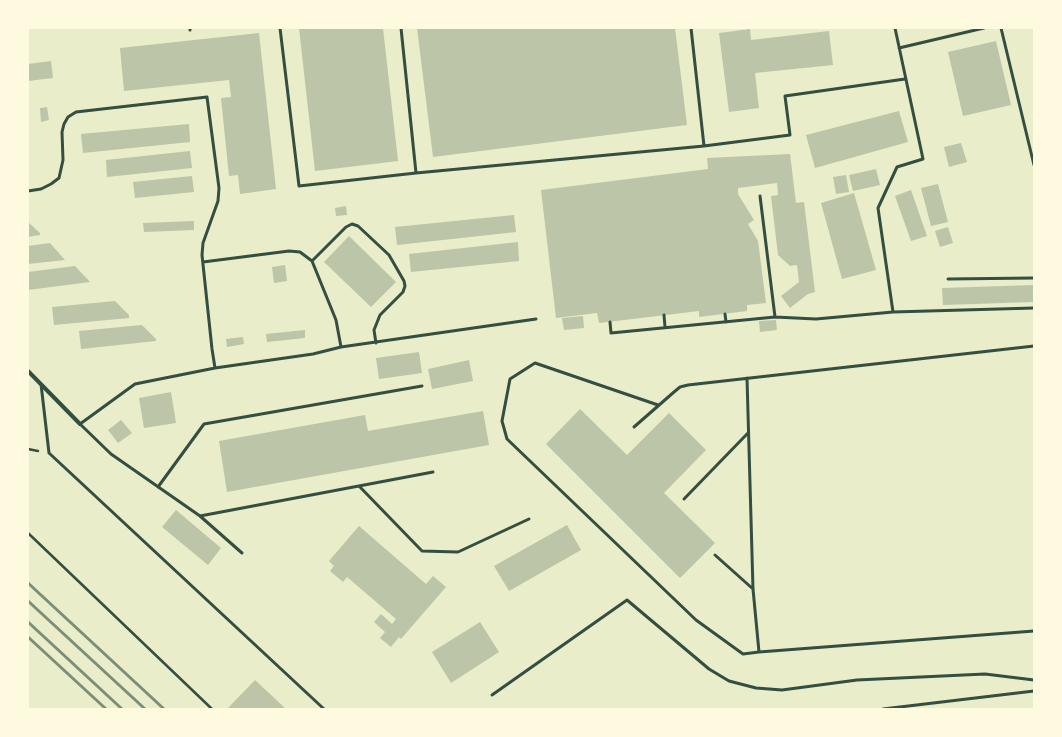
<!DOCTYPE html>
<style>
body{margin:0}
#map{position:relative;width:1062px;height:737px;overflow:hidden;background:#e9edc9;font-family:Lato,sans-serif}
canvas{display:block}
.frame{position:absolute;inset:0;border:29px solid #fefae0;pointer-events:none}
</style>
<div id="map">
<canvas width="1062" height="737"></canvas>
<div class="frame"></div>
</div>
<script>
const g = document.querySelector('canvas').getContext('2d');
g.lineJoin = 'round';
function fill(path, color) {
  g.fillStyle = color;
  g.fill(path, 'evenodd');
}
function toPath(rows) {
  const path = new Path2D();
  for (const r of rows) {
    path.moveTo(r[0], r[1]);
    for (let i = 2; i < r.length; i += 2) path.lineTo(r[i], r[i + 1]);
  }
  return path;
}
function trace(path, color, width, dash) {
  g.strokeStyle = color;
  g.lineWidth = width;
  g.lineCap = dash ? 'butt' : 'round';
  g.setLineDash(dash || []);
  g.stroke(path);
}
fill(toPath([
 [299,28,383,28,398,161,315,171],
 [417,28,675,28,687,125,433,157],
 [750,29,751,40,829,31,833,65,755,73,759,108,729,112,719,33],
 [259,33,276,189,240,194,238,175,229,176,221,98,231,97,229,80,124,91,120,48],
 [996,41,1011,105,963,116,948,52],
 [51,61,53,78,28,81,28,64],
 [47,107,49,120,41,122,40,108],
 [899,111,908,142,815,168,806,135],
 [189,124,190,142,83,153,81,134],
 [961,143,967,162,949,167,944,147],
 [190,151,192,168,107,177,106,160],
 [790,154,796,203,804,202,815,292,808,294,790,308,781,296,799,282,797,265,790,266,778,255,771,196,778,195,777,183,738,188,738,194,754,220,748,224,758,241,766,303,747,305,747,311,699,317,699,311,599,323,597,313,556,318,541,190,708,169,707,158],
 [876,169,880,185,853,191,849,175],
 [846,175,849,192,836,194,833,177],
 [192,176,194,192,135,198,133,182],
 [938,184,948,222,931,226,921,188],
 [911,190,927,236,911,241,895,196],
 [854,193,876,270,842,279,821,203],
 [346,206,347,215,336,216,335,208],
 [514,215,516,232,397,245,395,227],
 [194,221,194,230,144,232,143,223],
 [28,222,40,233,40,235,28,237],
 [948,227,953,243,940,247,935,231],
 [349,236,396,282,371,307,324,262],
 [518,242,519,261,411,272,409,254],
 [50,243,65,260,28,264,28,246],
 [285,265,287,281,274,283,272,267],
 [75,266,90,282,28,290,28,272],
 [1034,285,1034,302,943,305,942,288],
 [115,301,129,315,129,318,54,325,52,307],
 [583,316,584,328,564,330,562,318],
 [776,320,777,330,760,332,759,321],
 [142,325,156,339,156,341,81,349,79,331],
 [305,330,305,338,267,342,266,334],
 [243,337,244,344,227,347,226,339],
 [419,352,422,373,379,379,376,358],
 [469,360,473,381,432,389,428,369],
 [171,392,176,423,144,428,139,398],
 [580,409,627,455,669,413,706,450,664,493,715,543,680,578,546,444],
 [483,411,489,445,227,492,219,441,365,415,368,431],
 [121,420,132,433,118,443,108,430],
 [176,510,221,548,208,565,162,527],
 [567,525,581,550,509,591,494,566],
 [359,526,426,584,433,576,446,587,401,639,399,637,391,647,380,638,385,632,374,622,381,614,392,624,396,619,347,577,343,582,330,571,334,566,329,561],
 [480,622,499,652,451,683,432,652],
 [255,680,286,709,227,709]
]), '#bcc5a7');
trace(toPath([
 [28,449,38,451],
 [28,533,212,709]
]), '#344e41', 2.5);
trace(toPath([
 [190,28,190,30],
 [280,28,299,186,416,173,704,146,790,135,785,96,905,79],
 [401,28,416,173],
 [691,28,704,146],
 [1001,28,1034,165],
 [899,48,984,28],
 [28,191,41,189,51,184,59,178,63,160,62,132,64,124,68,117,76,112,207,97,219,188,218,201,203,243,202,255,212,349,215,368],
 [760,196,775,317],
 [312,261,346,227,352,224,358,226,389,255,404,281,405,286,403,292,380,315,374,330,376,343],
 [203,262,289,251,300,252,312,261,336,320,341,347],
 [948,279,1034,278],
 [893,312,878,208,897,167,923,159,895,28],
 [725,314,726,322],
 [664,315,665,327],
 [610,322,611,333,775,317,816,319,893,312,1034,308],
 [747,378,753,589,759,652,1034,631],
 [41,384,49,453,324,709],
 [658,405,535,363,510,379,502,421,507,439,696,620,743,654,759,652],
 [634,427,674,392,680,387,688,385,1034,346],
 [433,472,200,516,111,454,80,424,135,384,215,368,313,354,341,347,536,319],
 [359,486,422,551,458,552,529,519],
 [158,487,204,424,422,386],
 [684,499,748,433],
 [200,516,242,553],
 [715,555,753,589],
 [492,695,627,600,709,669,729,681,756,688,782,690,857,680,985,674,1034,680],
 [883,709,1034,691]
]), '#344e41', 3);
trace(toPath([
 [28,371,80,424]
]), '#344e41', 4);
trace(toPath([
 [28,583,164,709],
 [28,601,145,709],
 [28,622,122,709],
 [28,637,106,709]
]), '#7c8e77', 3);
</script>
